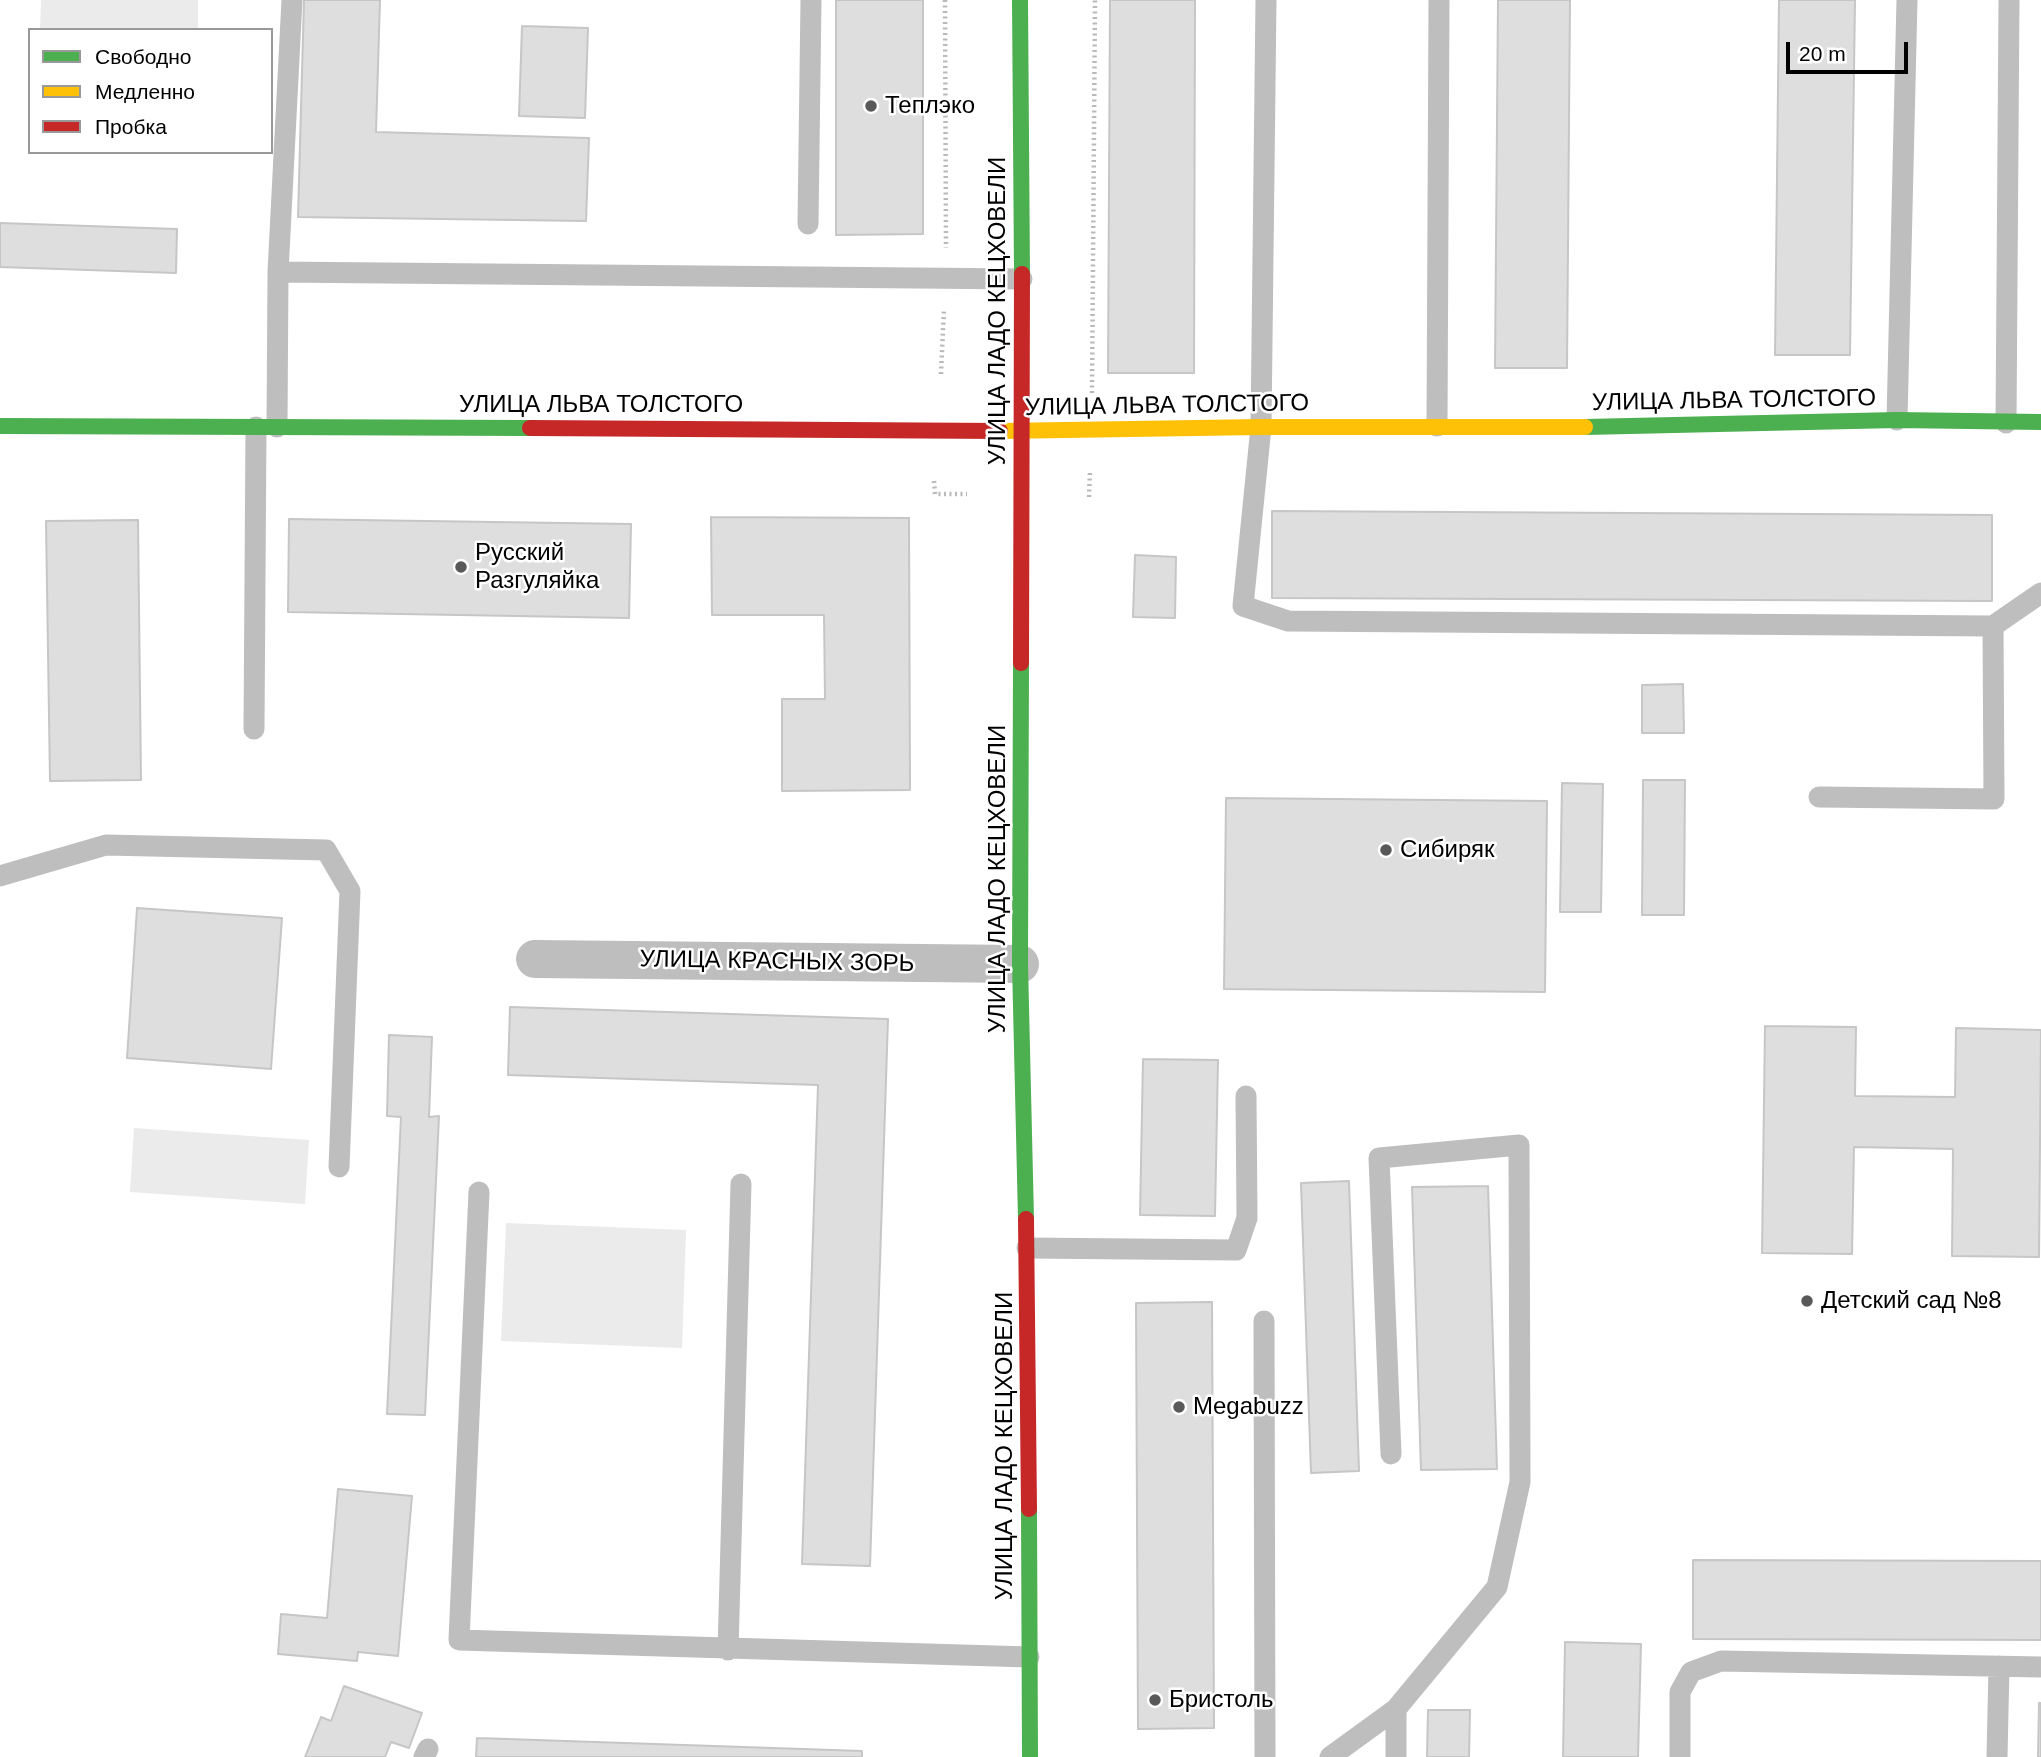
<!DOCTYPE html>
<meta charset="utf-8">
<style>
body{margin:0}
#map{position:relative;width:2041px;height:1757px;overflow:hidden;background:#fff;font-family:Arial,sans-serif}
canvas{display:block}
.legend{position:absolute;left:28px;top:28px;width:245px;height:126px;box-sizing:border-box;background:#fff;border:2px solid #999;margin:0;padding:9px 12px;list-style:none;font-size:21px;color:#000}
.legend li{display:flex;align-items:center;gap:14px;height:35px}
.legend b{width:35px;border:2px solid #999}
.scale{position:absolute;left:1786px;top:42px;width:122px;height:32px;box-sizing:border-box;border:4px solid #000;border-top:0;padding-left:9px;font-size:21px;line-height:24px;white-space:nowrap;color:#000;-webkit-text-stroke:5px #fff;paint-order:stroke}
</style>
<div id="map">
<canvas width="2041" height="1757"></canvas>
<ul class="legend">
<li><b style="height:9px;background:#4caf50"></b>Свободно</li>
<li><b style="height:9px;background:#ffc107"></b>Медленно</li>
<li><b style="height:9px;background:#c62828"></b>Пробка</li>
</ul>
<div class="scale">20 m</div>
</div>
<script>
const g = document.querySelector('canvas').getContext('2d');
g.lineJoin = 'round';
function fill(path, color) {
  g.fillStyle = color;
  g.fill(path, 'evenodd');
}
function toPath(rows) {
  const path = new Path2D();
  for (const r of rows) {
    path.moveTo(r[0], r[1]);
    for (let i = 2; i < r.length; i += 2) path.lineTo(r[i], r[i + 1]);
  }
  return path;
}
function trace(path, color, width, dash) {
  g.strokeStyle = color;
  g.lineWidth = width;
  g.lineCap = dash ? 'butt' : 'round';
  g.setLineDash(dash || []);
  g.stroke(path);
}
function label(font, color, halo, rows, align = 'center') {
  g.font = font + ' Arial,sans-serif';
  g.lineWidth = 5;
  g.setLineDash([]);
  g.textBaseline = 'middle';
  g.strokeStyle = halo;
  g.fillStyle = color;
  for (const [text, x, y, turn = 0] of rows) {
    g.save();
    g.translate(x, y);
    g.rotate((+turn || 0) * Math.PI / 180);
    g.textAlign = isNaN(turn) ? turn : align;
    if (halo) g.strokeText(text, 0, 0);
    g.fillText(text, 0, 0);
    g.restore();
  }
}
fill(toPath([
 [41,0,198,0,198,30,40,30],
 [134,1128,309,1140,305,1204,130,1192],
 [506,1223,686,1230,682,1348,501,1341]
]), '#ebebeb');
const building = toPath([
 [304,0,380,0,376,132,589,138,586,221,298,217,304,0],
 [836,0,923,0,923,234,836,235,836,0],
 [1110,0,1195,0,1194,373,1108,373,1110,0],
 [1498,0,1570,0,1567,368,1495,368,1498,0],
 [1779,0,1855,0,1850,355,1775,355,1779,0],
 [522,26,588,28,585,118,519,116,522,26],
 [0,223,177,229,176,273,0,267,0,223],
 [1272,511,1992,515,1992,601,1272,598,1272,511],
 [711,517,909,518,910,790,782,791,782,699,825,699,824,615,712,615,711,517],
 [289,519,631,524,629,618,288,612,289,519],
 [138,520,141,780,50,781,46,521,138,520],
 [1135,555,1176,557,1175,618,1133,617,1135,555],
 [1683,684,1684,733,1642,733,1642,685,1683,684],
 [1643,780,1685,780,1684,915,1642,915,1643,780],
 [1562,783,1603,784,1601,912,1560,912,1562,783],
 [1226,798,1547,801,1545,992,1224,989,1226,798],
 [137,908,282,918,271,1069,127,1058,137,908],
 [510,1007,888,1019,870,1566,802,1564,818,1085,508,1075,510,1007],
 [1765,1026,1856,1027,1855,1096,1955,1097,1956,1028,2041,1030,2039,1257,1952,1256,1953,1149,1854,1147,1852,1254,1762,1253,1765,1026],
 [389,1035,432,1037,429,1117,439,1116,425,1415,387,1414,401,1117,387,1116,389,1035],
 [1143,1059,1218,1060,1215,1216,1140,1215,1143,1059],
 [1349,1181,1359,1471,1311,1473,1301,1183,1349,1181],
 [1488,1186,1497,1469,1421,1470,1412,1187,1488,1186],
 [1212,1302,1214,1728,1138,1729,1136,1303,1212,1302],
 [338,1489,412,1496,398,1656,358,1652,357,1661,278,1654,281,1614,327,1618,338,1489],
 [1693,1560,2041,1561,2041,1640,1693,1639,1693,1560],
 [1565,1642,1641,1644,1638,1757,1563,1757,1565,1642],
 [344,1686,422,1713,409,1748,391,1742,385,1757,305,1757,321,1717,331,1721,344,1686],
 [2039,1703,2041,1703,2041,1757,2038,1757,2039,1703],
 [1428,1710,1470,1710,1469,1757,1427,1757,1428,1710],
 [477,1738,862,1751,862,1757,476,1757,477,1738]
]);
fill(building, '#dedede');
trace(building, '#c6c6c6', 2);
trace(toPath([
 [945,0,946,248],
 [941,374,944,309],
 [1092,393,1095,0],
 [934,481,935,494,967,494],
 [1089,497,1090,471]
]), '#b9b9b9', 4.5, [2, 3.5]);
trace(toPath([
 [292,0,278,272,1022,279],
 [1266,0,1261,427,1243,606,1288,621,1993,626,2041,593],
 [808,224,811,0],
 [1897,420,1907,0],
 [2006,423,2009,0],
 [1437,426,1439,0],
 [277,427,278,272],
 [254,729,256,427],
 [1819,797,1994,799,1993,626],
 [0,876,106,845,326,850,350,891,339,1167],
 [479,1192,459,1640,1029,1657],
 [1027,1248,1236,1250,1247,1218,1246,1096],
 [1264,1321,1265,1757],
 [728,1650,741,1184],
 [424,1757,428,1749],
 [1330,1757,1396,1709,1497,1587,1520,1482,1519,1145,1379,1158,1391,1454],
 [1396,1757,1396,1709],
 [1680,1757,1680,1692,1691,1672,1721,1661,2041,1667],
 [1997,1757,1999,1666]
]), '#bebebe', 21);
trace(toPath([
 [535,959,1020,964]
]), '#bebebe', 38);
trace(toPath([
 [1020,0,1022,274],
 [0,426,530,428],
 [1585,427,1897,420,2041,422],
 [1021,663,1020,964,1026,1219],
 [1029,1509,1030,1757]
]), '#4caf50', 16);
trace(toPath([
 [1000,431,1261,427,1585,427]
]), '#ffc107', 16);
trace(toPath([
 [530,428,1000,431],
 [1021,663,1022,274],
 [1026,1219,1029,1509]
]), '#c62828', 16);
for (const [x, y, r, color] of [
 [871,106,7,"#595959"],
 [461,567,7,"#595959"],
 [1386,850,7,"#595959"],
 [1807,1301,7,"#595959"],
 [1179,1407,7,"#595959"],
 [1155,1700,7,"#595959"]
]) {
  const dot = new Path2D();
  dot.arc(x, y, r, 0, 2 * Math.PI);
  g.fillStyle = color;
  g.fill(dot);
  trace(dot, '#fff', 2.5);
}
label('24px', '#000', '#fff', [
 ["Теплэко",885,106],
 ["Русский",475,553],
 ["Разгуляйка",475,581],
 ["Сибиряк",1400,850],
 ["Детский сад №8",1821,1301],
 ["Megabuzz",1193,1407],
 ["Бристоль",1169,1700]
], 'left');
label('24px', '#000', '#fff', [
 ["УЛИЦА ЛАДО КЕЦХОВЕЛИ",998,311,-90],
 ["УЛИЦА ЛЬВА ТОЛСТОГО",1734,401,-1],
 ["УЛИЦА ЛЬВА ТОЛСТОГО",601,405],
 ["УЛИЦА ЛЬВА ТОЛСТОГО",1167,406,-1],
 ["УЛИЦА ЛАДО КЕЦХОВЕЛИ",998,879,-90],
 ["УЛИЦА КРАСНЫХ ЗОРЬ",777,962,1],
 ["УЛИЦА ЛАДО КЕЦХОВЕЛИ",1005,1446,-90]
]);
</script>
